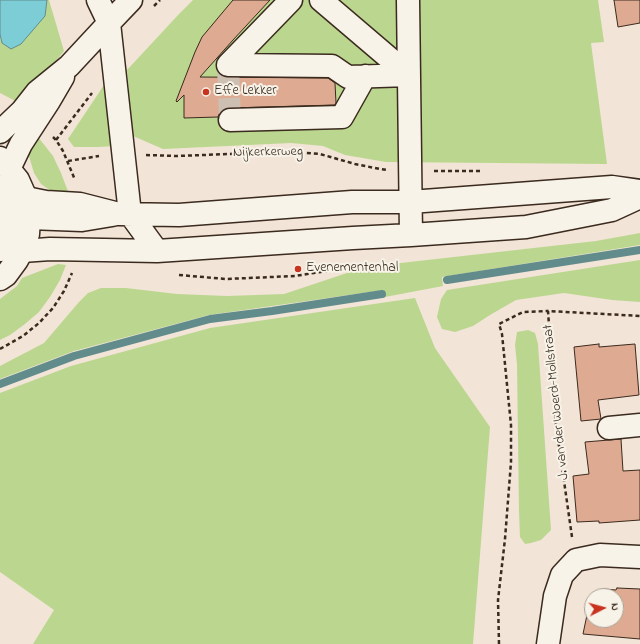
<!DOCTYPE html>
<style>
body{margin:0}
#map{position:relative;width:640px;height:644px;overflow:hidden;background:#f2e4d7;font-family:"Indie Flower",sans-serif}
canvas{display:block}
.north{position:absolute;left:584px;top:588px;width:40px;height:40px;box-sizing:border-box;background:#f7f3e8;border:1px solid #aca397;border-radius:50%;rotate:84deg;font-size:11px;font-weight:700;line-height:16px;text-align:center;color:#3b2a1e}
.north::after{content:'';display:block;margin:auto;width:14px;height:18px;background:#c8321e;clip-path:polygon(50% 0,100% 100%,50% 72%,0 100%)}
</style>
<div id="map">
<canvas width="640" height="644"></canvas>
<div class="north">N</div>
</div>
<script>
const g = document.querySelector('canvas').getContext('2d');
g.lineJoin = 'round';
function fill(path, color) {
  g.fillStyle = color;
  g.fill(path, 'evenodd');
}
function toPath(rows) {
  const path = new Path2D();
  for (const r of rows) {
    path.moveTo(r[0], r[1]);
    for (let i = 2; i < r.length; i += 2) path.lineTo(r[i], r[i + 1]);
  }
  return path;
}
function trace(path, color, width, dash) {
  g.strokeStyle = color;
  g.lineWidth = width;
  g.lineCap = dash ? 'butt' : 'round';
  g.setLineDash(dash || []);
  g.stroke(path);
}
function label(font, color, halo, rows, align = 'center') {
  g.font = font + ' "Indie Flower",sans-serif';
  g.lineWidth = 4;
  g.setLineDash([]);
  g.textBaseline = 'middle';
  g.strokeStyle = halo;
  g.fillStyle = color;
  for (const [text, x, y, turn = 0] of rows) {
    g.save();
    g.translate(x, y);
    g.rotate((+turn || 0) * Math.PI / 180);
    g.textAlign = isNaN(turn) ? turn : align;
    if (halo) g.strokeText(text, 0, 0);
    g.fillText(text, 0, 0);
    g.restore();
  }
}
fill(toPath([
 [47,0,49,0,64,51,21,104,0,93,0,34,2,43,45,16],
 [193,0,598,0,604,42,591,43,607,164,386,162,345,155,323,146,291,143,163,149,133,136,127,70,179,14],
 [108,79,114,146,99,147,74,147,68,139],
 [38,137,53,156,61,173,69,194,54,193,41,184,34,173,28,153],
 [640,233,640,245,442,277,443,286,385,297,384,290,209,315,74,351,0,379,0,366,44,343,79,302,88,293,101,288,126,288,177,294,227,296,284,294,365,267,596,241],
 [640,260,640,302,612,300,564,293,516,300,490,315,473,326,455,332,442,329,437,317,441,299,447,290],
 [58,264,66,265,60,280,50,297,39,312,25,324,10,335,0,340,0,299,17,286,22,278],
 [415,298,435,348,490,427,473,644,33,644,54,610,0,572,0,393,71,366,210,328],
 [528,330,535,333,538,344,551,530,541,540,531,543,525,544,520,537,519,512,517,364,515,345,517,332]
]), '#bbd78f');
const water = toPath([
 [0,0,47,0,45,16,21,44,11,49,2,43,0,34,0,0]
]);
fill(water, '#7ccdd6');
trace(water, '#628c8c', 1);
trace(toPath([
 [447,280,640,250],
 [0,384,74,356,210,319,272,311,382,294]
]), '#628c8c', 8);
const building = toPath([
 [233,0,270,0,233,40,200,77,328,78,335,83,336,103,335,105,230,108,223,110,219,114,218,117,184,118,184,95,177,102,176,101,195,52,202,37,233,0],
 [614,0,640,0,640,23,618,27,614,0],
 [599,344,599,347,635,344,639,395,598,400,601,419,581,421,574,347,599,344],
 [621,439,623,471,640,470,640,520,599,523,599,521,577,522,573,476,589,474,585,442,621,439],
 [617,588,640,589,640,639,583,634,588,610,592,610,592,620,616,620,616,596,604,596,604,589,616,590,617,588]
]);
fill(building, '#deaa92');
trace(building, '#3b2a1e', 1);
trace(toPath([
 [228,65,230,120]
]), '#cdbfb2', 22, [22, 11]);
const minor = toPath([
 [98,0,109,23,130,214,157,251],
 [291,0,228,65,332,66,348,77,409,75],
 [321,0,409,75],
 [408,0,411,235],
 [230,120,342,117,365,76],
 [0,132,22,111,37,92,69,66,109,23,131,0],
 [9,169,21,144,49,101,63,77],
 [26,198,46,202,80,204,119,214,179,215,352,202,410,202,612,187,640,191],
 [29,218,82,220,112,215],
 [22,251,50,249,157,251,353,238,411,235,526,227,612,210,640,197],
 [609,428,640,425],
 [548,644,555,596,562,575,576,560,600,555,640,557]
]);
const major = toPath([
 [0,158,18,180,26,198,29,218,28,234,22,251,17,260,6,275,0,279],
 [0,187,6,199,9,213,9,227,6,240,0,250]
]);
trace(minor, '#3b2a1e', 25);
trace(major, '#3b2a1e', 25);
trace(toPath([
 [154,6,160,0],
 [53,137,56,140,63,151,75,180],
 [56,140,92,93],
 [146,155,177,156,255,153,296,152,320,154,355,164,380,169,387,170],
 [68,161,99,156],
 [434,171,483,171],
 [179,275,226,279,295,276,333,270,358,264],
 [0,349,23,336,39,323,53,308,64,291,72,273],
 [572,537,556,425,548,311,640,316],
 [499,644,498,600,505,539,511,462,511,425,502,334,499,324,523,312,548,311]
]), '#3b2a1e', 2.5, [4, 3]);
trace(minor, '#f7f3e8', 22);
trace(major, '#f7f3e8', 22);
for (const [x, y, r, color] of [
 [206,92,4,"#c8321e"],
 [298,269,4,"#c8321e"]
]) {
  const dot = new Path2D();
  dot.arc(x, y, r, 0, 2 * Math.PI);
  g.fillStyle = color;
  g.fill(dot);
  trace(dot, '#f7f3e8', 1.5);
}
label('14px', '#3b2a1e', '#f7f3e8', [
 ["Effe Lekker",214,92],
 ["Evenementenhal",306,269]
], 'left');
label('14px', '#3b2a1e', '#f7f3e8', [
 ["Nijkerkerweg",268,153,-1],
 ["J. van der Woerd-Mollstraat",557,402,-96]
]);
</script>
